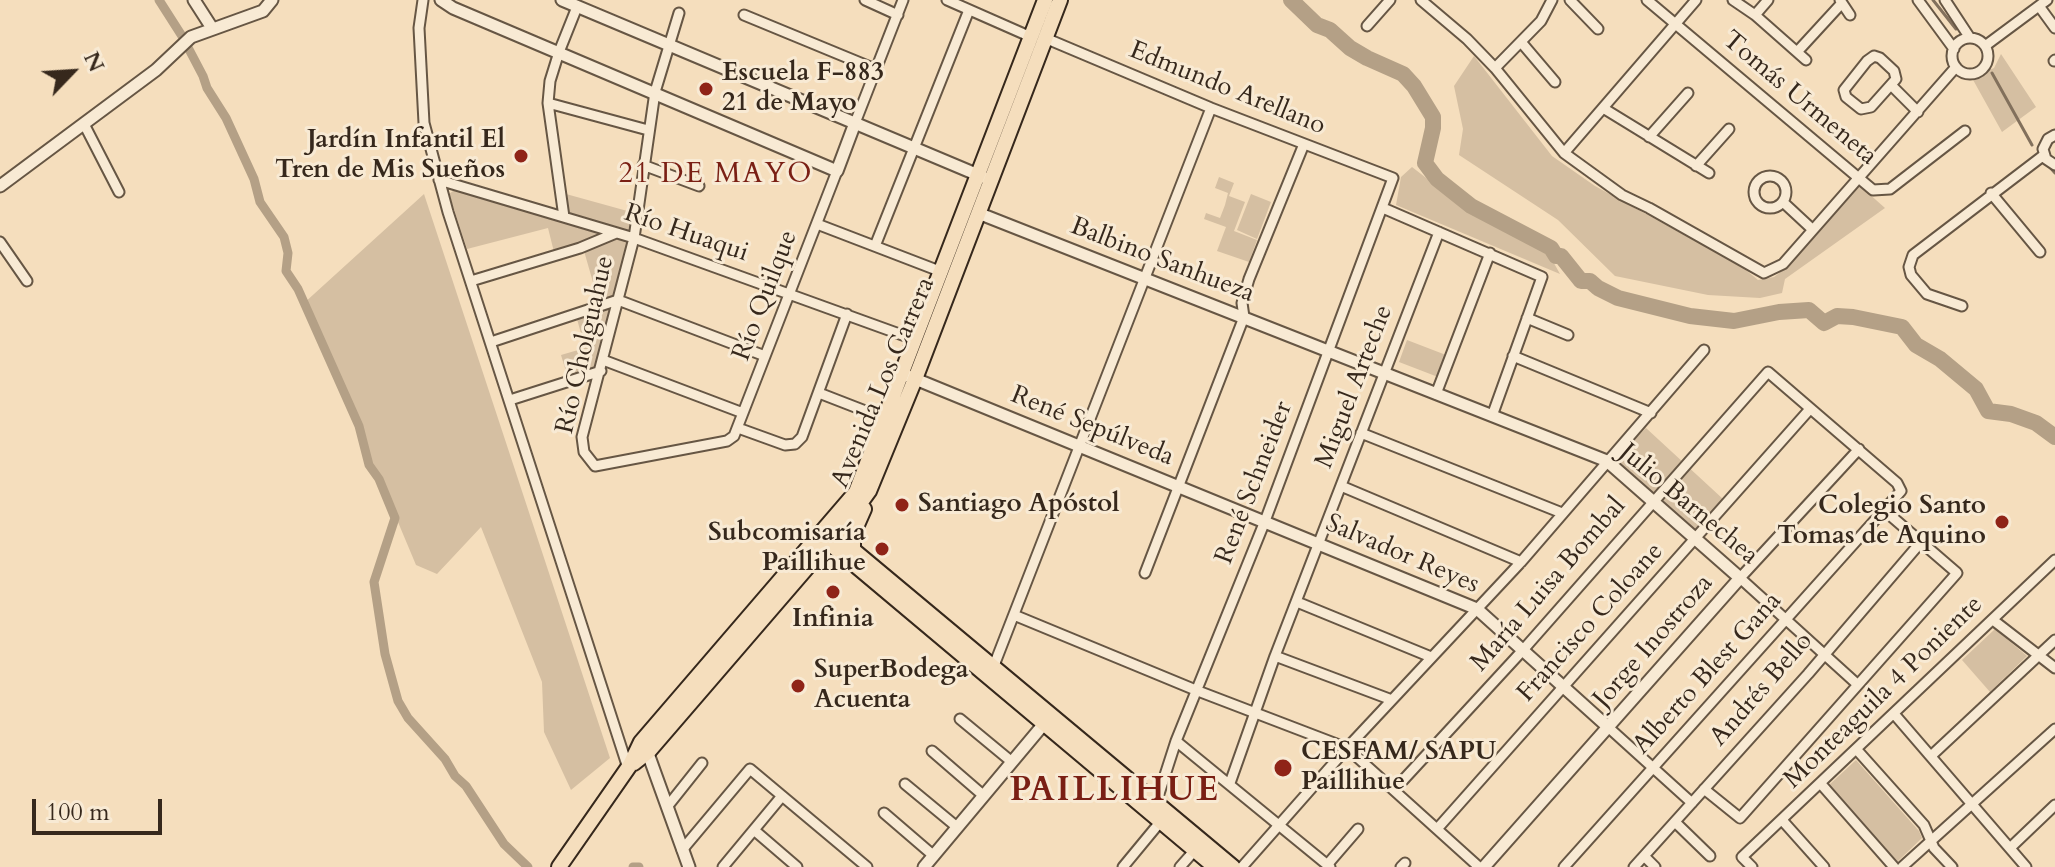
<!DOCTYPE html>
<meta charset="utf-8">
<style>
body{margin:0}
#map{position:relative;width:2055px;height:867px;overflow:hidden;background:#f5debd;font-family:Cardo,serif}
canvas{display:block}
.north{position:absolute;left:32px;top:32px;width:80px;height:80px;-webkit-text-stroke:6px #f8ead4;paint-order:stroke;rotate:65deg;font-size:22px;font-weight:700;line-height:32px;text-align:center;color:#36281c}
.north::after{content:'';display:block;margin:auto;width:28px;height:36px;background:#36281c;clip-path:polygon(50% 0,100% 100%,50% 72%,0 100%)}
.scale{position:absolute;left:32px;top:799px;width:130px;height:36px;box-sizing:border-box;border:4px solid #36281c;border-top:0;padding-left:10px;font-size:24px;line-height:28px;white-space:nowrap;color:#36281c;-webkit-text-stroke:6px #f8ead4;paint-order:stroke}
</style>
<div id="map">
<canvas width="2055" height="867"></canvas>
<div class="north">N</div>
<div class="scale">100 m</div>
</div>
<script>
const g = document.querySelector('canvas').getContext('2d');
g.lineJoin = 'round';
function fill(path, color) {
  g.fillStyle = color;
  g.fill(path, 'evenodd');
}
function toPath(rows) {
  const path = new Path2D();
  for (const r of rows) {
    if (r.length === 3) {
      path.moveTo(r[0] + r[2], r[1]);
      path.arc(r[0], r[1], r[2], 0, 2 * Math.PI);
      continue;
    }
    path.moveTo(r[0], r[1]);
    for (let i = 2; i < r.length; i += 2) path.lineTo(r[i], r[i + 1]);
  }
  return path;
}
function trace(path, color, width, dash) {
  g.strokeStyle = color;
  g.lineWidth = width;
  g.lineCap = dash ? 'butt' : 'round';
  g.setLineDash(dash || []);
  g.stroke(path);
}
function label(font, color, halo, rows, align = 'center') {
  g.font = font + ' Cardo,serif';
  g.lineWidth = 6;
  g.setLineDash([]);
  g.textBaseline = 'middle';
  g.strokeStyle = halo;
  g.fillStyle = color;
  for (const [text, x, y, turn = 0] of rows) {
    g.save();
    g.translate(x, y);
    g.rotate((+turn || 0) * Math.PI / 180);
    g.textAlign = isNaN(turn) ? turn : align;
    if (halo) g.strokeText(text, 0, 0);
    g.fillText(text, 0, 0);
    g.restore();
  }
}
fill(toPath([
 [2001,54,2036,107,2002,132,1972,78,1994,68],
 [1474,56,1552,156,1595,186,1741,266,1758,280,1774,277,1786,268,1858,184,1885,208,1785,279,1782,293,1760,298,1708,295,1615,276,1558,220,1459,155,1463,129,1454,86],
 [1412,167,1465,208,1550,256,1560,274,1396,205,1401,177],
 [1219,177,1234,183,1229,196,1245,202,1234,231,1257,240,1249,262,1217,251,1226,227,1204,219,1206,213,1220,218,1225,205,1228,193,1215,188],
 [457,188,569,221,566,194,631,212,627,243,596,366,568,378,561,355,585,348,577,319,601,310,582,244,554,252,548,228,467,249,449,194],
 [424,194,610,758,571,790,544,732,542,682,481,527,437,574,416,565,390,503,369,465,359,426,303,304],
 [1251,194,1271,202,1257,239,1237,230],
 [1407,340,1446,355,1438,377,1399,362],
 [1646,428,1723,499,1694,531,1615,459],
 [1995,629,2027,656,1990,692,1962,660],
 [1856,760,1919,831,1922,838,1897,862,1829,785]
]), '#d5bfa2');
trace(toPath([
 [1933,0,1956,29],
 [1992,73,2032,145],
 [2047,164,2055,173]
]), '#82705c', 3);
trace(toPath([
 [159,0,182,36,203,76,207,88,226,118,254,179,260,202,284,237,288,253,286,271,298,289,359,426,369,465,379,479,395,518,374,582,385,654,398,701,408,718,445,759,455,776,466,786,504,844,528,867],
 [633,867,639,867]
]), '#b4a086', 9);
trace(toPath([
 [1291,0,1317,25,1330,30,1350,48,1367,58,1403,74,1414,86,1433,117,1433,128,1425,163,1437,179,1471,206,1551,248,1556,256,1561,256,1581,281,1590,281,1598,288,1618,298,1690,316,1734,321,1779,312,1809,310,1824,323,1837,316,1853,317,1902,327,1916,345,1940,359,1976,389,1988,411,2011,414,2036,423,2055,437]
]), '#b4a086', 16);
const minor = toPath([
 [423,0,419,28,424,123,448,212,628,768],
 [865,0,898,15],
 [947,0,1031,37],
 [1421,0,1467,39,1495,68,1564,153,1622,195,1649,208,1764,273,1783,264,1956,67],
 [1570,0,1598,29],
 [1647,0,1873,190,1890,189,1965,131],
 [1733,0,1755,15,1806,60],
 [1840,0,1850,15],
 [1918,0,1954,49],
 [1945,0,1970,38],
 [2039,6,2055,28],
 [679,13,655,92,634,238,582,437,584,452,595,466,727,441,734,436,837,171],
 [744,15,875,69],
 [1755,15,1768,0],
 [1367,26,1390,0],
 [1045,38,1211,108,1393,178,1265,521,1176,741,1156,803,1161,821,1123,867],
 [1970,56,18],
 [1521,42,1555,82],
 [1985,46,2047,0],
 [1797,52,1842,3],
 [1874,56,1880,58,1894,71,1896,79,1871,107,1861,109,1846,97,1844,90,1867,61,1874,56],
 [2054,61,2055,60],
 [1495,68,1541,21,1552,0],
 [1891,85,1918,112],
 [548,103,648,130],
 [1603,108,1709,173],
 [855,123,903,0],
 [84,124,119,192],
 [2055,135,2048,139,2043,149,2046,159,2055,165],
 [1649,137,1688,93],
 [1564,153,1696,0],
 [643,165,699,186],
 [1696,166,1729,129],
 [1770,192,16],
 [439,180,634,238,916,340],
 [1991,193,2040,252],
 [1784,203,1812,229],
 [1383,208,1542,277,1492,416],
 [564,217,548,103,550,81,559,52,577,7],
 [817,224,942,272],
 [0,242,27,281],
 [875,246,969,10],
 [471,281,580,248,616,233],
 [1962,306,1927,294,1911,275,1909,267,1913,255,2044,155],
 [1527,318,1568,335],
 [491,342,618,300,765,356],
 [1513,356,1651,413],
 [603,360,743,413],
 [819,393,886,419],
 [1436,394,1490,253],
 [510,400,601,371],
 [738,428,785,445,795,444,802,437,847,314],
 [1361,433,1562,513],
 [1341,486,1521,562],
 [1145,573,1244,317,1242,303,1249,279,1304,144],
 [1297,602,1431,657],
 [1014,615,1198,691,1347,748,1479,867],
 [1993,620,2055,668],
 [1275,656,1392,700],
 [993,668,1211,108],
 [1857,684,1740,578,1859,449],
 [1895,715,2026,867],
 [960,719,1012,762],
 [1608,727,1692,803],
 [1176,741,1330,867],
 [1857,750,1924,825,1934,848,1952,867],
 [932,751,984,796],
 [1931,756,2055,640],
 [1230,783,1275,656,1439,232],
 [905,784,957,827],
 [1821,784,1894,867],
 [1704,789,1740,818,1957,573,1884,510],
 [1394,790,1523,650,1768,372,1897,483,1901,491,1564,867],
 [667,807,702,763],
 [884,813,934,856],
 [1782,820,1824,867],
 [1675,822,1710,856],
 [1437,829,1810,409],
 [754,830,797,867],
 [2010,848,2055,805],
 [682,850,750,769,867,867],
 [1644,856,1655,867],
 [1327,865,1358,829],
 [723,867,782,796],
 [1180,867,1195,850],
 [1242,867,1347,748,1521,562,1704,350],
 [1401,867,1405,863],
 [1634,867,1808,674,1921,542],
 [1752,867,1742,857,2055,560],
 [1902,867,2055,729]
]);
const tertiary = toPath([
 [194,0,212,28],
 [441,0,453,8,837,171,855,123],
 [562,0,983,177],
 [0,186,156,70,191,37,263,11,272,0],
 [978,213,1607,461,1740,578,1484,867],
 [908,376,1477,609,1608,727],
 [646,748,689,867],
 [924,867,1048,719]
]);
const primary = toPath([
 [828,529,1233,867],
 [823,538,1215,867],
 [853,550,853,534,864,509],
 [634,763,649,751,848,520,869,491,915,379,1060,0],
 [559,867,630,765,641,742,856,492,1045,0]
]);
trace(minor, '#665644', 13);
trace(tertiary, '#665644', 15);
trace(primary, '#36281c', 18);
trace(minor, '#f8ead4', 9);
trace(tertiary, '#f8ead4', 11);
trace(primary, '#f5debd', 14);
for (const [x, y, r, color] of [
 [706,89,8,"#8f2418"],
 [521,156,8,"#8f2418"],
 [902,505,8,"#8f2418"],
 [2002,522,8,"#8f2418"],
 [882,549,8,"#8f2418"],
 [833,592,8,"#8f2418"],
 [798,686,8,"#8f2418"],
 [1283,768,10,"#8f2418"]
]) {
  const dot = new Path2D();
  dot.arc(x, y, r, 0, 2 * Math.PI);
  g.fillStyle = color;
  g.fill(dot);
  trace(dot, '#f8ead4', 3);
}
label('bold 26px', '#36281c', '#f8ead4', [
 ["Escuela F-883",722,74],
 ["21 de Mayo",722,104],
 ["Jardín Infantil El",505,141,"right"],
 ["Tren de Mis Sueños",505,171,"right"],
 ["Santiago Apóstol",918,505],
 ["Colegio Santo",1986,507,"right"],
 ["Tomas de Aquino",1986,537,"right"],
 ["Subcomisaría",866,534,"right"],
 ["Paillihue",866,564,"right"],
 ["Infinia",833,620,"center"],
 ["SuperBodega",814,671],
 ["Acuenta",814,701],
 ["CESFAM/ SAPU",1301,753],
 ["Paillihue",1301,783]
], 'left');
label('26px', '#36281c', '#f8ead4', [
 ["Edmundo Arellano",1227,89,22],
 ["Tomás Urmeneta",1799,99,40],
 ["Río Huaqui",686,234,19],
 ["Balbino Sanhueza",1162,261,21],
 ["Río Quilque",766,296,-69],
 ["Río Cholguahue",586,345,-77],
 ["Avenida Los Carrera",884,383,-67],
 ["Miguel Arteche",1355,387,-69],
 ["René Sepúlveda",1092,427,22],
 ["René Schneider",1255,483,-69],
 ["Julio Barnechea",1688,505,40],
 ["Salvador Reyes",1402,555,23],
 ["María Luisa Bombal",1549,585,-49],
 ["Francisco Coloane",1591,623,-48],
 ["Jorge Inostroza",1654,642,-49],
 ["Alberto Blest Gana",1708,674,-48],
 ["Andrés Bello",1762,690,-49],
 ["Monteaguila 4 Poniente",1884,693,-44]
]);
g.letterSpacing = '2px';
label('28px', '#7a1f14', '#f8ead4', [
 ["21 DE MAYO",716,176]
]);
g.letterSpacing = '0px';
g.letterSpacing = '2px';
label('bold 34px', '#7a1f14', '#f8ead4', [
 ["PAILLIHUE",1115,792]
]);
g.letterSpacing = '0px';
</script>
